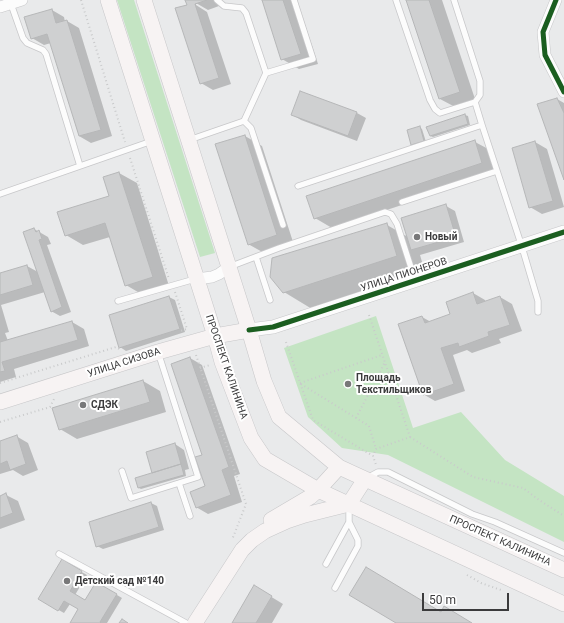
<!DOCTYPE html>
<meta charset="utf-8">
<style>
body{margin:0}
#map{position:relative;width:564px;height:623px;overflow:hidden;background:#e9eaeb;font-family:Roboto,sans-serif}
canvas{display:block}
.scale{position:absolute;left:422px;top:593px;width:87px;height:18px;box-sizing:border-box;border:2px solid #3b3b3c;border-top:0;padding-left:5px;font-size:12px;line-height:14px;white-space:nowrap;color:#3b3b3c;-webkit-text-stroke:3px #fff;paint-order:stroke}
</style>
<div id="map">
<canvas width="564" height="623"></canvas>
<div class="scale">50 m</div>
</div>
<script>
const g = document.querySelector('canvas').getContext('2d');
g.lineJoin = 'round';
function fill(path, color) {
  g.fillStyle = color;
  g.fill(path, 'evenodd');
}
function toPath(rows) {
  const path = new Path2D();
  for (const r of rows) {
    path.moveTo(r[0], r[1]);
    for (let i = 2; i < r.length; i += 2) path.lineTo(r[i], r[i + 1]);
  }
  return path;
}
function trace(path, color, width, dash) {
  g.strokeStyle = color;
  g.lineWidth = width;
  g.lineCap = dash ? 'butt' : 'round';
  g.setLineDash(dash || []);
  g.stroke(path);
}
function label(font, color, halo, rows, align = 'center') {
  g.font = font + ' Roboto,sans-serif';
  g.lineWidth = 4;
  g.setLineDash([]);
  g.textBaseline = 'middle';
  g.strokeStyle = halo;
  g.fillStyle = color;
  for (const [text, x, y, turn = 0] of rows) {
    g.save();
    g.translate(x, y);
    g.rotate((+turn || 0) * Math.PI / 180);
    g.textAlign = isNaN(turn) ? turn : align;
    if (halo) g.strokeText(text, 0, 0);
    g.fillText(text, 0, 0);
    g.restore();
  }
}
fill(toPath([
 [117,0,134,0,215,253,200,257],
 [376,316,413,428,461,412,505,460,564,496,564,542,388,455,342,448,308,417,284,348]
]), '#c4e4c3');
fill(toPath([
 [186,0,217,0,219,6,208,10,196,3,196,5,207,12,231,84,213,90,201,83],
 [263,0,297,0,318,64,299,69,282,59],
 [407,0,442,0,476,102,457,108,440,99],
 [52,10,64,17,65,22,67,21,79,28,112,136,91,143,79,136,51,43,44,45,32,38],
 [301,92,357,113,366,118,357,141,301,120,293,115],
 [557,99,564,103,564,177],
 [465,115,468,116,470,125,433,137,430,136],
 [419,127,422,129,426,142,415,145,412,144],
 [245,136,262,146,294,245,266,254,248,244],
 [475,142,492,151,499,173,332,228,315,218],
 [535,142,547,149,564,207,542,214,530,207],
 [119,173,137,183,169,286,143,295,126,285,110,237,83,245,66,235,110,196],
 [446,206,455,211,464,242,420,255,425,272,312,309,284,292,387,225,408,237],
 [34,229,48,237,51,244,47,245,71,312,60,316,51,311,45,292,1,305,9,332,5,333,8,341,72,322,84,329,89,346,14,369,16,377,0,382,0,274,27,266,38,272],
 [473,293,485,300,486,303,500,297,512,304,522,331,499,339,501,343,472,353,467,350,453,355,465,391,435,401,423,394,399,325,422,317,431,322,451,315],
 [169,297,175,300,185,332,126,351,120,347],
 [190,358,202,365,240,474,234,476,242,502,208,514,196,507,206,487,203,456],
 [143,381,160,391,166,412,77,439,60,429],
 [16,436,28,443,38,470,23,476,13,470,0,474,0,442],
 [175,444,184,450,189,469,185,470,186,476,141,489,139,488,154,473],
 [6,495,18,501,25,520,0,529,0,497],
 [151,503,157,506,164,530,103,549,97,546],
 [62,561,87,575,75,595,86,601,97,583,122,598,107,623,71,623,79,609,70,604,64,613,39,599],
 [255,587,283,604,272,623,233,623]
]), '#0003');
const building = toPath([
 [185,0,207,0,195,4,219,78,200,84,175,8,187,5,185,0],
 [262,0,283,0,301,54,281,60,262,0],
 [406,0,429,0,460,92,439,99,406,0],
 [52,9,56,23,67,20,101,130,79,136,47,34,31,39,24,17,52,9],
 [300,91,357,112,348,136,291,115,300,91],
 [557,98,564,113,564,180,537,104,557,98],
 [465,114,468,124,430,136,426,127,465,114],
 [420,126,424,141,411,145,407,130,420,126],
 [245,135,277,235,248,245,215,144,245,135],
 [475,140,482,163,314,219,306,196,475,140],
 [535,141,553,201,529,208,512,148,535,141],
 [119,172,153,277,125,286,105,223,65,236,57,212,109,196,103,177,119,172],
 [446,204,456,237,411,250,401,218,446,204],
 [387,223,397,256,283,293,270,277,272,258,387,223],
 [34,228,36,232,39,230,42,239,39,240,62,307,51,312,23,232,34,228],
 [27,265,33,285,0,295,0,273,27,265],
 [473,292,477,304,500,296,510,325,488,332,489,336,459,347,458,343,441,348,454,384,423,395,398,324,422,316,425,323,450,314,446,302,473,292],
 [169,296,180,329,119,348,109,315,169,296],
 [72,321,78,340,2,362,5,371,0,372,0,342,72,321],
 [190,357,229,467,222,470,231,495,196,508,190,492,205,486,195,457,202,455,171,364,190,357],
 [143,380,150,402,59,430,52,408,143,380],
 [17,435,26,464,10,470,7,461,0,464,0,441,17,435],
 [175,443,181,464,152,473,146,452,175,443],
 [181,464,184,475,138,488,135,478,181,464],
 [6,493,13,513,0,518,0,496,6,493],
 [151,502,159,527,96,547,89,522,151,502],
 [62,559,82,571,70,591,85,600,96,582,117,594,100,622,101,623,70,623,78,609,64,601,58,611,38,599,62,559],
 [366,567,441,612,444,606,472,623,396,623,349,595,366,567],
 [254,585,272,596,256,623,232,623,254,585],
 [122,619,128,623,119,623,122,619]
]);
fill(building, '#cfd0d1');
trace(building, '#b6b7b8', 1);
const service = toPath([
 [217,0,224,6,242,8,246,13,266,73,244,121],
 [396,0,430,100,435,109,440,113,475,102,482,125],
 [454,0,480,81,480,95,475,102],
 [11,4,23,38,27,43,43,50,46,54,80,166],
 [266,73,313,59,294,0],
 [189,140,244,121,251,128,283,225],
 [298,186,482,125,522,247,538,301,538,312],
 [0,194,152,141],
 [402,202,497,171],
 [256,257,270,300],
 [229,267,279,248,385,212,391,214,397,224,415,280],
 [118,301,195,279],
 [158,352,198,477,179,483,190,516],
 [122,471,131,498,179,483],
 [367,478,378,472,388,472,472,514,495,522,564,553],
 [59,554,186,623],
 [326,564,349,522],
 [335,588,358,546,358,540,349,522,349,506]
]);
const minor = toPath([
 [556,0,543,32,545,55,564,92],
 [0,7,22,0],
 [196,279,212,277,219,274,229,267]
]);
const tertiary = toPath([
 [249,330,273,327,564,232]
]);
const secondary = toPath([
 [108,0,215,336,222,362,251,438,265,459,318,490,564,604],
 [144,0,249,330,264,381,279,417,339,467,564,570],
 [0,402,158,352,215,336,249,330],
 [349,504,365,479],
 [271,520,310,497,318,490,339,467],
 [195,623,242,550,252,540,265,531,287,521,305,515,349,504]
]);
trace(service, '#c7c7c9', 7);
trace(minor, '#c7c7c9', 12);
trace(tertiary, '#c7c7c9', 14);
trace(secondary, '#c7c7c9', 16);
trace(toPath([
 [81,0,125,142],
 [130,158,169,279],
 [175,292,187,329,180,331],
 [369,315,410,437,376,449,373,456],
 [286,342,313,420,373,456,376,465],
 [196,355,246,504,232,540],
 [200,368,210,365],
 [0,383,116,347,121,350],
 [300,383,382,355],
 [301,384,369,426,376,449],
 [356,418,385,362],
 [0,422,50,407,54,399],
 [410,437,473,477,523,488,539,500,564,516],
 [467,575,481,583,501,590]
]), '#c9cacb', 2, [1, 3]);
trace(service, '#fcfcfc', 5.5);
trace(minor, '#fcfcfc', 11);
trace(tertiary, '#fcfcfc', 13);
trace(secondary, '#f7f3f3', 15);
trace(toPath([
 [556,0,543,32,545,55,564,92],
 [249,330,273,327,564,232]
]), '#1b5e20', 5);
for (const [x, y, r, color] of [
 [417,237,4,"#787879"],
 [348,384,4,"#787879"],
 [83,405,4,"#787879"],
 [67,581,4,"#787879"]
]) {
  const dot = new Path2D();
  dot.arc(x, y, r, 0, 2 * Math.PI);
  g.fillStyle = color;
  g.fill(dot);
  trace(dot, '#fff', 1.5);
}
label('bold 10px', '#3b3b3c', '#fff', [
 ["Новый",425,237],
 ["Площадь",356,378],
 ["Текстильщиков",356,390],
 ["СДЭК",91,405],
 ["Детский сад №140",75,581]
], 'left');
label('10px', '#3b3b3c', '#fff', [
 ["УЛИЦА ПИОНЕРОВ",404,275,-18],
 ["УЛИЦА СИЗОВА",124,363,-18],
 ["ПРОСПЕКТ КАЛИНИНА",226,367,71],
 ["ПРОСПЕКТ КАЛИНИНА",500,541,24]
]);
</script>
